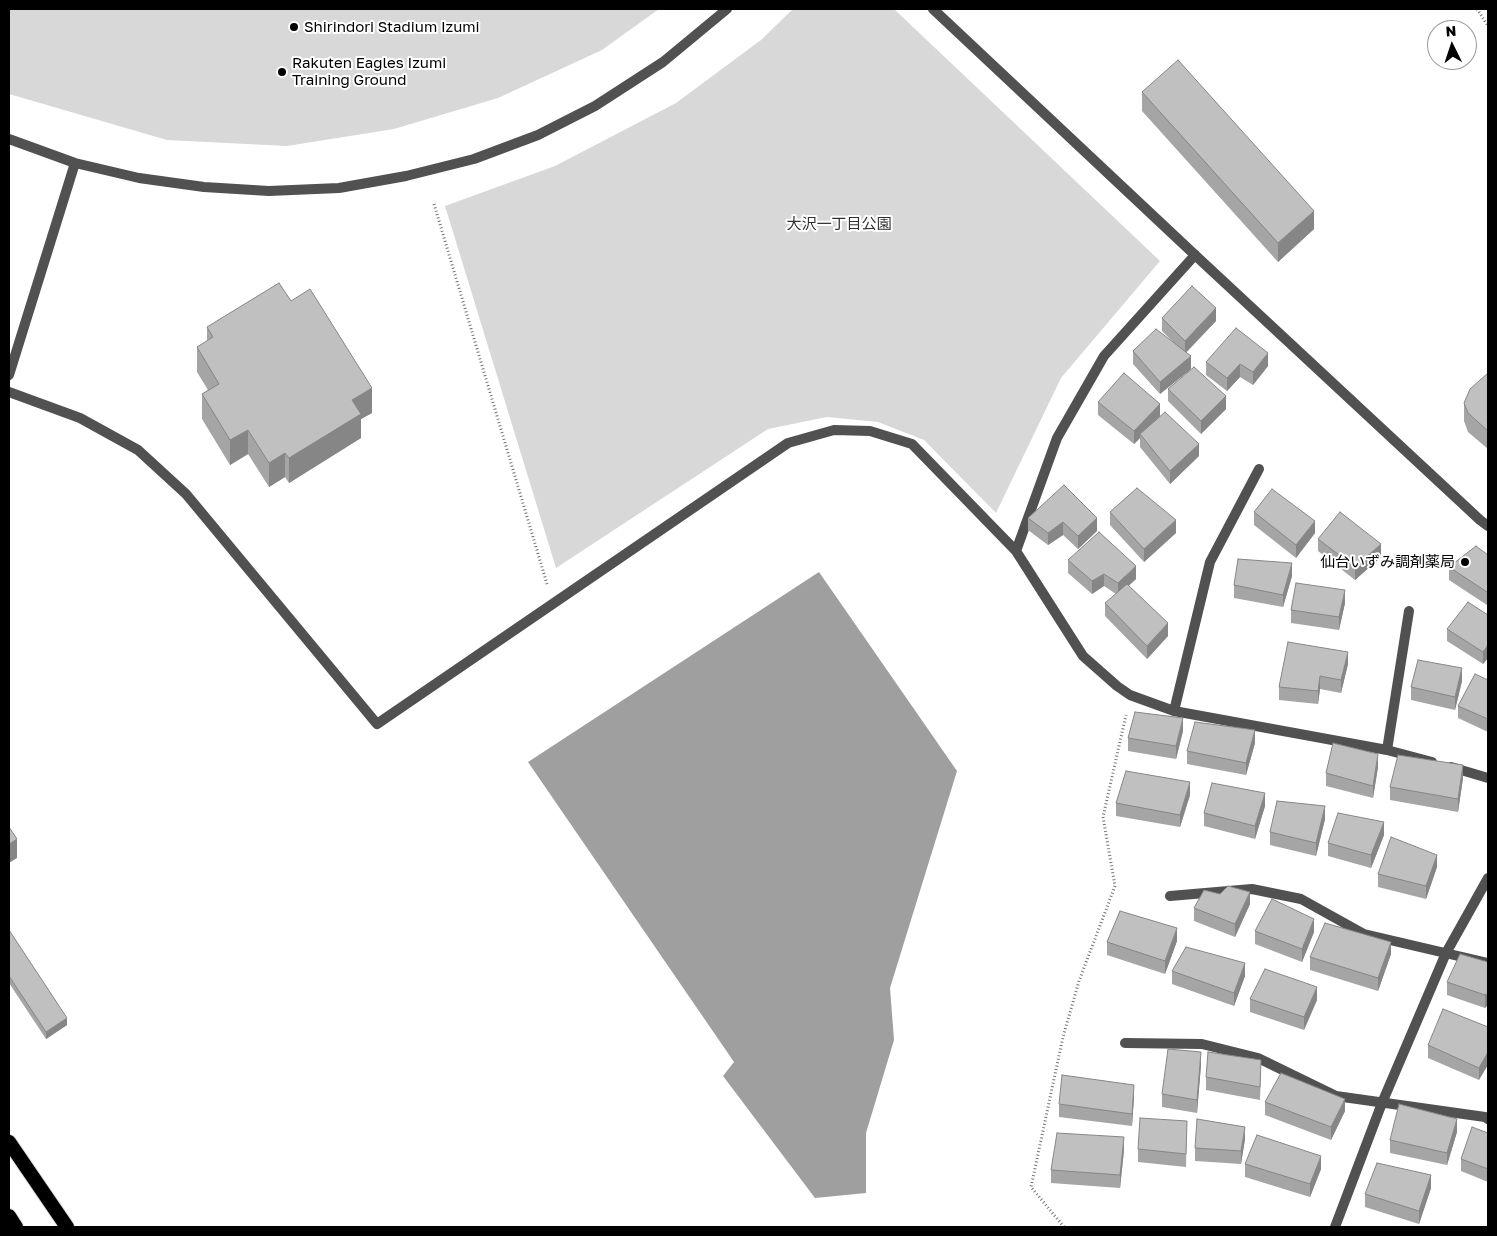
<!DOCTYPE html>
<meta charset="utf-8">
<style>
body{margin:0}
#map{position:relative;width:1497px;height:1236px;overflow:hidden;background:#fff;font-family:"Golos Text",sans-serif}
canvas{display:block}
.frame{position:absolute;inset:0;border:10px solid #000;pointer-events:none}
.north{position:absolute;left:1427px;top:20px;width:50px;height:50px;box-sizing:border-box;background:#fff;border:1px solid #999;border-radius:50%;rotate:356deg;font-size:14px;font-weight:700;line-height:20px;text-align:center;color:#000}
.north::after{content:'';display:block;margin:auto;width:18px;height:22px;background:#000;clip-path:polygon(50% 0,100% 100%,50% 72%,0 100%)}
</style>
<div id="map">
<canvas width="1497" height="1236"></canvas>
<div class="frame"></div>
<div class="north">N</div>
</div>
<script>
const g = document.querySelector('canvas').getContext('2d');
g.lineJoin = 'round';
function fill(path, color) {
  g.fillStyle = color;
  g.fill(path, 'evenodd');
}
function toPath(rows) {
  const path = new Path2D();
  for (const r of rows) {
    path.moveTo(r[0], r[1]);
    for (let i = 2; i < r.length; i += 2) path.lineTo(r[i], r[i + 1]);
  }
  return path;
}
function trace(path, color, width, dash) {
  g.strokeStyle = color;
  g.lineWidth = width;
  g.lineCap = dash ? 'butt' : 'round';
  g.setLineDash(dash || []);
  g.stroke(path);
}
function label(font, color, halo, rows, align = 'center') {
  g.font = font + ' "Golos Text","Noto Sans JP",sans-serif';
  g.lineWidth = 4;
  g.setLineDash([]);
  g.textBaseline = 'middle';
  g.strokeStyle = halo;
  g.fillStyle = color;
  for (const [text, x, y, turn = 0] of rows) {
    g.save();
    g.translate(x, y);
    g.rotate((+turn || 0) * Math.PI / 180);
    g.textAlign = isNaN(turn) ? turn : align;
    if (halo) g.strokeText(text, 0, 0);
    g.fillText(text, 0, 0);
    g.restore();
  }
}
fill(toPath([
 [9,9,659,9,602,50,498,98,394,129,287,146,167,140,9,94],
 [793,9,894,9,1160,261,1061,378,996,513,924,440,878,422,827,417,768,429,556,568,445,206,555,166,676,103,761,40]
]), '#d8d8d8');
fill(toPath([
 [819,572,957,771,890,988,894,1040,866,1133,866,1193,815,1198,723,1076,734,1062,528,762]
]), '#9f9f9f');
const trunk = toPath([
 [9,1142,67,1227],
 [9,1216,16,1227]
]);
trace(trunk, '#dbdbdb', 16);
trace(toPath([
 [1477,9,1488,26],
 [434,204,547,584],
 [1064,1227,1031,1187,1063,1037,1079,981,1115,886,1103,817,1126,715]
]), '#737373', 3, [1, 2.5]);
trace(toPath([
 [9,392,80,418,138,450,186,494,377,724,788,443,834,430,870,431,912,444,1016,551,1083,656,1117,686,1130,695,1174,711,1387,750,1432,762],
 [1016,551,1057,438,1104,356,1195,255],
 [1174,711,1210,562,1259,469],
 [1387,750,1409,611],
 [1451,767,1488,778],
 [1170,896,1252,889,1301,899,1364,934,1488,963],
 [1125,1043,1202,1044,1258,1058,1336,1096,1485,1117,1488,1119],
 [1335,1227,1382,1103,1446,953,1488,878]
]), '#515151', 10);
trace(toPath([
 [933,9,1195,255,1480,520,1488,526],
 [9,139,75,163,139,178,204,187,269,191,339,188,406,176,474,159,538,135,595,106,663,62,727,9],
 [9,375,75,163]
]), '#515151', 10);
trace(trunk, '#000', 14);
fill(toPath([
 [1142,92,1314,229,1278,262,1142,111],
 [291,301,372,413,361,419,361,438,289,483,285,477,269,487,248,454,230,465,202,419,202,394,208,390,197,372,197,347,207,341,207,327],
 [1162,318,1216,321,1186,353,1191,369,1160,394,1133,364,1133,351,1177,346,1162,331],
 [1206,362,1268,366,1253,385,1240,377,1227,391,1206,375],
 [1488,373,1488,449,1468,432,1464,421,1464,403],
 [1168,389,1226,409,1201,434,1168,401],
 [1098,402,1160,416,1199,456,1170,484,1140,447,1140,438,1134,444,1098,415],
 [1110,512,1176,533,1144,562,1110,525],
 [1254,512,1315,533,1296,558,1254,525],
 [1028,518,1097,518,1097,531,1078,549,1063,535,1048,545,1028,530],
 [1318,539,1381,557,1355,580,1318,551],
 [1488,555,1487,605,1449,580,1449,567],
 [1068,560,1136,579,1128,586,1168,636,1147,659,1105,616,1105,603,1116,594,1104,586,1092,594,1068,573],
 [1292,576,1283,607,1234,598,1234,585],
 [1345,603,1339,630,1291,623,1291,610],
 [1488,615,1488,668,1488,658,1483,664,1447,641,1447,629],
 [1348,664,1341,693,1320,689,1318,704,1279,700,1279,687],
 [1488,680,1488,732,1458,718,1458,706],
 [1462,681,1455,710,1411,700,1411,687],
 [1183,731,1176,759,1128,751,1128,738],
 [1255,743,1246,775,1187,764,1187,751],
 [1378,767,1373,798,1326,786,1326,773],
 [1463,778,1458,812,1390,800,1390,787],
 [1190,795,1180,827,1116,816,1116,803],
 [1265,806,1255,839,1204,826,1204,813],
 [1325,819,1316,856,1270,845,1270,832],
 [1384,835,1371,868,1328,856,1328,843],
 [1437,867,1426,899,1378,887,1378,874],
 [1250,904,1235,937,1194,921,1194,908],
 [9,930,67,1025,46,1039,9,983],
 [1255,931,1314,932,1302,962,1255,944],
 [1177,941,1165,974,1107,955,1107,942],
 [1391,954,1378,991,1310,970,1310,957],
 [1488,962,1485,1008,1447,995,1447,982],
 [1172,971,1245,976,1234,1006,1172,984],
 [1250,999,1317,1000,1304,1030,1250,1012],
 [1488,1027,1479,1080,1428,1058,1428,1045],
 [1201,1065,1197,1113,1162,1107,1162,1094],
 [1261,1073,1260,1100,1206,1090,1206,1077],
 [1134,1097,1132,1126,1059,1117,1059,1104],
 [1265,1102,1345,1111,1331,1140,1265,1115],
 [1187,1121,1186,1167,1138,1162,1138,1149],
 [1457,1132,1447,1165,1390,1153,1390,1140],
 [1488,1133,1488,1182,1461,1171,1461,1159],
 [1245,1139,1241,1164,1195,1161,1195,1148],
 [1124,1150,1120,1188,1051,1183,1051,1170],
 [1245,1164,1321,1169,1310,1197,1245,1177],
 [1431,1188,1419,1224,1365,1207,1365,1194]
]), '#a5a5a5');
fill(toPath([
 [1314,211,1314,229,1278,262,1278,243],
 [1216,308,1216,321,1185,353,1185,341],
 [1268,353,1268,366,1253,385,1253,372],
 [1191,356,1191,369,1160,394,1160,382],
 [1240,364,1240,377,1227,391,1227,378],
 [372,388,372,413,361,419,361,438,289,483,289,458,352,400],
 [1226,396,1226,409,1201,434,1201,421],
 [1160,404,1160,417,1140,434,1140,438,1134,444,1134,431],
 [248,430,248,454,230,465,230,440],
 [1199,444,1199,456,1170,484,1170,471],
 [285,453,285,477,269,487,269,463],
 [1097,518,1097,531,1078,549,1078,536],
 [1176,520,1176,533,1144,562,1144,549],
 [1315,521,1315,533,1296,558,1296,545],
 [1063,522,1063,535,1048,545,1048,533],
 [1381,544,1381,557,1355,580,1355,567],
 [1292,563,1292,576,1283,607,1283,595],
 [1136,566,1136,579,1118,596,1118,583],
 [1104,574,1104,586,1092,594,1092,581],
 [1345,590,1345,603,1339,630,1339,617],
 [1488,591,1488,603,1487,605,1487,592],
 [1168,623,1168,636,1147,659,1147,646],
 [1488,645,1488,658,1483,664,1483,652],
 [1348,652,1348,664,1341,693,1341,680],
 [1462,668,1462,681,1455,710,1455,697],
 [1320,676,1320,689,1318,704,1318,691],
 [1183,718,1183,731,1176,759,1176,746],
 [1255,730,1255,743,1246,775,1246,763],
 [1378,754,1378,767,1373,798,1373,786],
 [1463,765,1463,778,1458,812,1458,799],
 [1190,782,1190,795,1180,827,1180,815],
 [1265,793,1265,806,1255,839,1255,826],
 [1325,806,1325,819,1316,856,1316,843],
 [1384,822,1384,835,1371,868,1371,855],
 [17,839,17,858,9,863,9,844],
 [1437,855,1437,867,1426,899,1426,886],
 [1250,892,1250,904,1235,937,1235,924],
 [1314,919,1314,932,1302,962,1302,949],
 [1177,928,1177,941,1165,974,1165,961],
 [1391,942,1391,954,1378,991,1378,978],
 [1245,963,1245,976,1234,1006,1234,993],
 [1317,987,1317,1000,1304,1030,1304,1017],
 [1488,993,1488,1005,1485,1008,1485,995],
 [67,1018,67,1025,46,1039,46,1032],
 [1201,1052,1201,1065,1197,1113,1197,1100],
 [1488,1052,1488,1065,1479,1080,1479,1068],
 [1134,1085,1134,1097,1132,1126,1132,1114],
 [1345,1099,1345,1111,1331,1140,1331,1127],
 [1457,1119,1457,1132,1447,1165,1447,1153],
 [1245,1127,1245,1139,1241,1164,1241,1151],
 [1124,1137,1124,1150,1120,1188,1120,1175],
 [1321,1156,1321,1169,1310,1197,1310,1184],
 [1431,1175,1431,1188,1419,1224,1419,1211]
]), '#868686');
const building = toPath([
 [1178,60,1314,211,1278,243,1142,92,1178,60],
 [279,283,291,301,310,289,372,388,352,400,361,414,289,458,285,453,269,463,248,430,230,440,202,394,219,384,197,347,213,337,207,327,279,283],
 [1192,286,1216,308,1185,341,1162,318,1192,286],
 [1236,328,1268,353,1253,372,1240,364,1227,378,1206,362,1236,328],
 [1156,329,1191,356,1160,382,1133,351,1156,329],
 [1194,367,1226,396,1201,421,1168,389,1194,367],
 [1124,373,1160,404,1134,431,1098,402,1124,373],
 [1488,373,1488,431,1468,413,1464,403,1470,389,1488,373],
 [1165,412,1199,444,1170,471,1140,434,1165,412],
 [1064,485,1097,518,1078,536,1063,522,1048,533,1028,518,1064,485],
 [1137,488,1176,520,1144,549,1110,512,1137,488],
 [1272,489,1315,521,1296,545,1254,512,1272,489],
 [1340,512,1381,544,1355,567,1318,539,1340,512],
 [1099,532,1136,566,1118,583,1104,574,1092,581,1068,560,1099,532],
 [1476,546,1488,555,1488,591,1487,592,1449,567,1476,546],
 [1238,559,1292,563,1283,595,1234,585,1238,559],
 [1296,583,1345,590,1339,617,1291,610,1296,583],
 [1127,584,1168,623,1147,646,1105,603,1127,584],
 [1468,602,1488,615,1488,645,1483,652,1447,629,1468,602],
 [1288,642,1348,652,1341,680,1320,676,1318,691,1279,687,1288,642],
 [1418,660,1462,668,1455,697,1411,687,1418,660],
 [1475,674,1488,680,1488,719,1458,706,1475,674],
 [1135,712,1183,718,1176,746,1128,738,1135,712],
 [1195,722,1255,730,1246,763,1187,751,1195,722],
 [1333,743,1378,754,1373,786,1326,773,1333,743],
 [1398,755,1463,765,1458,799,1390,787,1398,755],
 [1126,771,1190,782,1180,815,1116,803,1126,771],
 [1212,783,1265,793,1255,826,1204,813,1212,783],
 [1277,801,1325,806,1316,843,1270,832,1277,801],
 [1338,813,1384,822,1371,855,1328,843,1338,813],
 [9,827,17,839,9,844,9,827],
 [1391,837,1437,855,1426,886,1378,874,1391,837],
 [1228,886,1250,892,1235,924,1194,908,1204,890,1220,894,1228,886],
 [1272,899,1314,919,1302,949,1255,931,1272,899],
 [1120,911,1177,928,1165,961,1107,942,1120,911],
 [1325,923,1391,942,1378,978,1310,957,1325,923],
 [9,930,67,1018,46,1032,9,976,9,930],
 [1186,947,1245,963,1234,993,1172,971,1186,947],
 [1460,954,1488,962,1488,993,1485,995,1447,982,1460,954],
 [1265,969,1317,987,1304,1017,1250,999,1265,969],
 [1443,1009,1488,1027,1488,1052,1479,1068,1428,1045,1443,1009],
 [1168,1049,1201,1052,1197,1100,1162,1094,1168,1049],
 [1208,1052,1261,1060,1260,1087,1206,1077,1208,1052],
 [1281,1073,1345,1099,1331,1127,1265,1102,1281,1073],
 [1062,1075,1134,1085,1132,1114,1059,1104,1062,1075],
 [1399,1104,1457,1119,1447,1153,1390,1140,1399,1104],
 [1140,1118,1187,1121,1186,1154,1138,1149,1140,1118],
 [1197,1119,1245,1127,1241,1151,1195,1148,1197,1119],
 [1472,1127,1488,1133,1488,1169,1461,1159,1472,1127],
 [1057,1133,1124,1137,1120,1175,1051,1170,1057,1133],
 [1257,1135,1321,1156,1310,1184,1245,1164,1257,1135],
 [1377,1163,1431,1175,1419,1211,1365,1194,1377,1163]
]);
fill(building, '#c0c0c0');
trace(building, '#868686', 1);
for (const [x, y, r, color] of [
 [294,27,5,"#000"],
 [282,72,5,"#000"],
 [1465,562,5,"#000"]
]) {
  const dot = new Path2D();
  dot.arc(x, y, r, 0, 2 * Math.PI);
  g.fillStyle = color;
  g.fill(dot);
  trace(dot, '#fff', 2);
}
label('15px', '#000', '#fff', [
 ["Shirindori Stadium Izumi",304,27],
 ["Rakuten Eagles Izumi",292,63],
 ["Training Ground",292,80],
 ["仙台いずみ調剤薬局",1455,562,"right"]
], 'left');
label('15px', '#2f2f2f', '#fff', [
 ["大沢一丁目公園",839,224]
]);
</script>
